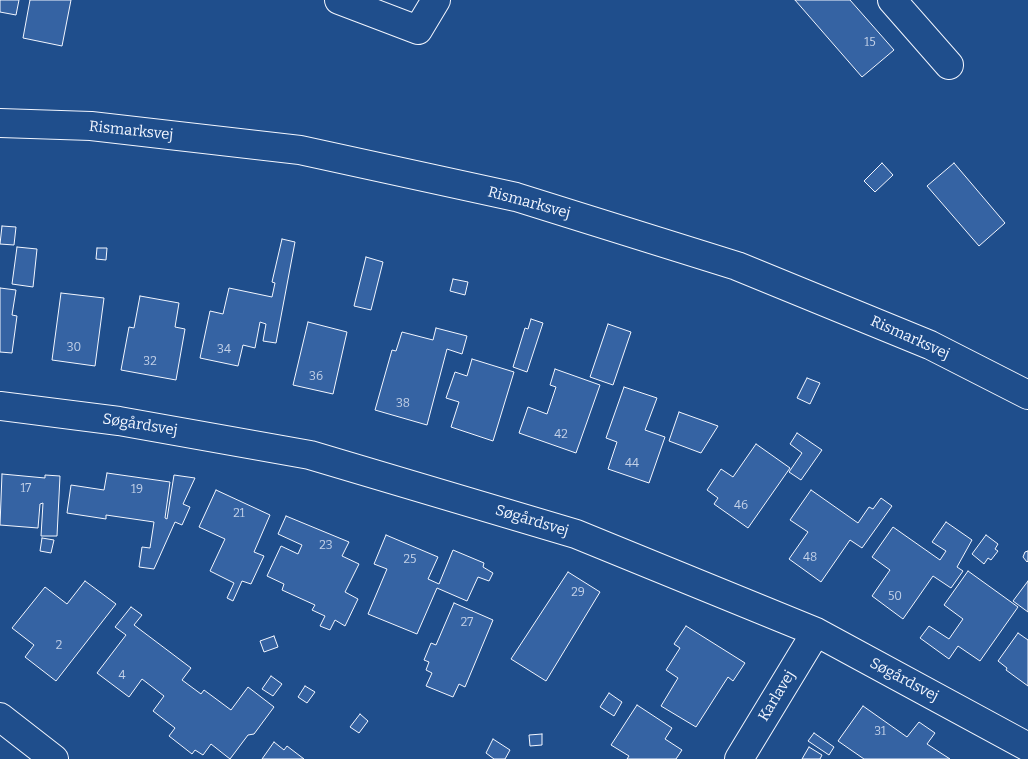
<!DOCTYPE html>
<meta charset="utf-8">
<style>
body{margin:0}
canvas{display:block;background:#1f4e8c}
</style>
<canvas width="1028" height="759"></canvas>
<script>
const g = document.querySelector('canvas').getContext('2d');
g.lineJoin = 'round';
function fill(path, color) {
  g.fillStyle = color;
  g.fill(path, 'evenodd');
}
function toPath(rows) {
  const path = new Path2D();
  for (const r of rows) {
    path.moveTo(r[0], r[1]);
    for (let i = 2; i < r.length; i += 2) path.lineTo(r[i], r[i + 1]);
  }
  return path;
}
function trace(path, color, width, dash) {
  g.strokeStyle = color;
  g.lineWidth = width;
  g.lineCap = dash ? 'butt' : 'round';
  g.setLineDash(dash || []);
  g.stroke(path);
}
function label(font, color, halo, rows, align = 'center') {
  g.font = font + ' Bitter,serif';
  g.lineWidth = 4;
  g.setLineDash([]);
  g.textBaseline = 'middle';
  g.strokeStyle = halo;
  g.fillStyle = color;
  for (const [text, x, y, turn = 0] of rows) {
    g.save();
    g.translate(x, y);
    g.rotate((+turn || 0) * Math.PI / 180);
    g.textAlign = isNaN(turn) ? turn : align;
    if (halo) g.strokeText(text, 0, 0);
    g.fillText(text, 0, 0);
    g.restore();
  }
}
const building = toPath([
 [0,0,19,0,16,15,0,12,0,0],
 [30,0,71,0,62,46,23,38,30,0],
 [795,0,850,0,894,50,862,77,795,0],
 [882,163,893,175,875,192,864,181,882,163],
 [954,163,1005,223,979,246,927,186,954,163],
 [2,226,16,227,14,245,0,244,2,226],
 [282,239,295,242,276,343,263,341,266,324,260,322,255,348,243,345,238,366,200,358,210,311,223,314,229,288,272,297,275,283,272,282,282,239],
 [17,247,37,249,33,287,12,284,17,247],
 [97,248,107,248,106,260,96,259,97,248],
 [366,257,383,262,371,310,354,306,366,257],
 [453,279,468,282,465,295,450,291,453,279],
 [0,288,16,290,12,315,17,316,12,353,0,352,0,288],
 [61,293,104,298,95,366,52,360,61,293],
 [140,296,179,303,175,327,185,329,176,380,121,370,129,327,134,328,140,296],
 [531,319,543,323,527,372,513,367,525,328,528,329,531,319],
 [308,322,347,332,333,394,293,385,308,322],
 [608,324,631,332,613,385,590,377,608,324],
 [436,328,467,336,462,354,447,349,427,425,375,410,392,350,396,351,402,332,433,340,436,328],
 [472,359,514,372,493,441,451,427,459,402,446,398,455,372,467,376,472,359],
 [555,369,600,385,576,453,519,433,528,407,547,414,556,387,550,385,555,369],
 [807,378,820,383,810,404,797,398,807,378],
 [624,387,657,398,645,430,665,437,649,483,608,469,617,442,606,438,624,387],
 [679,412,718,426,701,453,669,441,679,412],
 [797,433,822,450,801,480,789,472,802,453,790,444,797,433],
 [756,444,790,468,748,528,714,504,718,498,707,490,721,469,733,477,756,444],
 [107,473,170,482,165,518,167,519,174,475,195,478,183,504,190,507,182,525,175,522,154,569,139,567,142,547,150,548,154,522,106,515,106,519,67,513,71,485,104,490,107,473],
 [2,474,45,478,45,475,60,476,57,536,41,536,43,503,40,504,38,528,0,525,2,474],
 [216,490,270,515,254,552,264,556,251,584,242,581,233,601,227,598,234,583,210,571,225,539,199,527,216,490],
 [811,490,858,523,869,507,873,509,881,498,892,506,862,548,850,540,821,582,789,559,808,532,790,520,811,490],
 [286,516,349,542,342,556,359,564,345,592,358,599,345,626,335,620,330,630,320,626,325,616,312,610,315,605,282,590,284,584,267,576,281,546,298,554,302,545,278,534,286,516],
 [946,522,972,540,957,567,963,571,951,588,933,576,903,619,872,596,890,570,872,557,893,527,940,560,946,551,932,542,946,522],
 [386,535,438,557,428,579,439,584,453,550,484,563,483,567,493,573,489,581,478,577,467,601,437,588,417,634,368,614,387,569,374,564,386,535],
 [986,535,998,544,995,549,998,551,991,560,988,558,984,564,972,554,986,535],
 [42,538,54,540,51,553,40,551,42,538],
 [1028,551,1028,561,1027,562,1023,557,1025,552,1028,551],
 [968,571,1018,607,980,661,958,646,949,659,920,638,929,626,949,639,963,619,944,605,968,571],
 [568,572,600,592,546,681,511,659,568,572],
 [85,581,116,604,56,681,25,657,34,645,12,628,45,587,67,604,85,581],
 [1028,581,1028,612,1013,601,1028,581],
 [454,603,493,620,465,687,459,684,453,697,426,686,432,673,426,670,429,662,424,660,431,643,436,645,454,603],
 [131,607,142,615,134,625,191,668,182,680,201,694,204,690,231,710,248,687,274,707,254,734,248,735,230,759,211,744,203,755,195,750,192,754,169,736,175,728,153,711,164,696,142,679,129,697,97,673,126,635,115,627,131,607],
 [686,626,745,663,733,681,728,677,696,727,661,706,678,678,666,670,680,648,674,644,686,626],
 [1018,633,1028,640,1028,686,1006,670,1007,668,998,661,1018,633],
 [274,636,278,647,264,652,260,641,274,636],
 [271,676,282,684,273,696,262,689,271,676],
 [305,686,315,692,307,703,298,697,305,686],
 [609,693,622,702,614,716,600,707,609,693],
 [637,705,672,728,665,739,682,750,676,759,627,759,629,756,611,745,637,705],
 [863,706,907,737,919,722,935,733,927,744,950,759,864,759,838,741,863,706],
 [360,714,368,721,359,733,350,727,360,714],
 [814,733,834,747,829,755,808,741,814,733],
 [542,734,542,745,530,746,529,735,542,734],
 [493,739,510,750,505,759,494,759,486,753,493,739],
 [274,742,284,750,287,746,304,759,262,759,274,742],
 [809,747,822,755,820,759,802,759,809,747]
]);
fill(building, '#3563a3');
trace(building, '#f2f6ff', 1);
const minor = toPath([
 [339,0,418,30,436,0],
 [892,0,949,65],
 [0,406,119,421,310,455,576,534,816,632,1028,747],
 [0,717,54,759],
 [739,759,816,632]
]);
const major = toPath([
 [0,123,91,126,300,150,516,197,737,266,930,345,1028,395]
]);
trace(minor, '#f2f6ff', 30);
trace(major, '#f2f6ff', 30);
trace(minor, '#1f4e8c', 28);
trace(major, '#1f4e8c', 28);
label('12px', '#c3d1e8', null, [
 ["15",870,43],
 ["30",74,348],
 ["34",224,350],
 ["32",150,362],
 ["36",316,377],
 ["38",403,404],
 ["42",561,435],
 ["44",632,464],
 ["17",26,489],
 ["19",137,490],
 ["46",741,506],
 ["21",239,514],
 ["23",326,546],
 ["48",810,558],
 ["25",410,560],
 ["29",578,593],
 ["50",895,597],
 ["27",467,623],
 ["2",59,646],
 ["4",122,676],
 ["31",880,732]
]);
label('15px', '#f2f6ff', '#1f4e8c', [
 ["Rismarksvej",131,131,6],
 ["Rismarksvej",529,203,15],
 ["Rismarksvej",910,338,24],
 ["Søgårdsvej",140,425,9],
 ["Søgårdsvej",532,521,17],
 ["Søgårdsvej",904,680,28],
 ["Karlavej",777,696,-59]
]);
</script>
